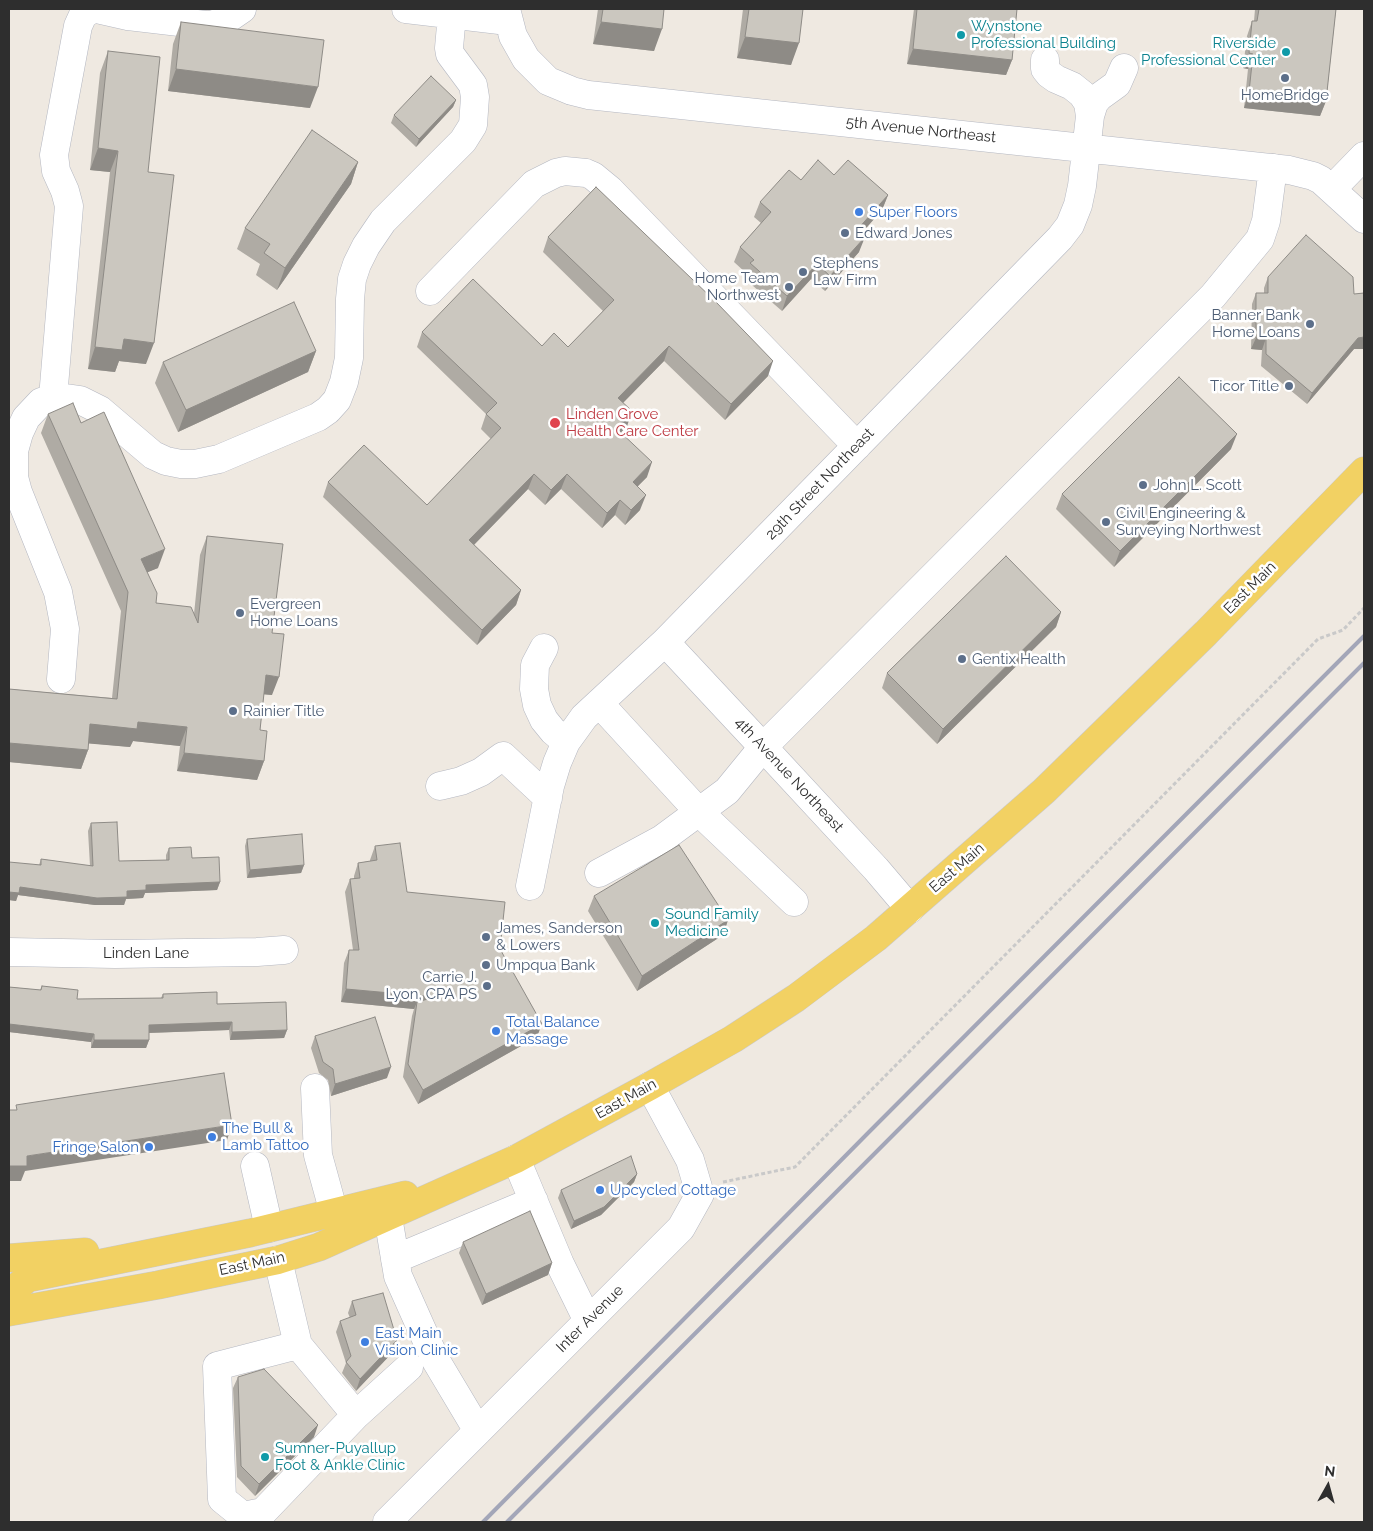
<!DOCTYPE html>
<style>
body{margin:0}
#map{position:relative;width:1373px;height:1531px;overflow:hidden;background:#efe9e1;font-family:Raleway,sans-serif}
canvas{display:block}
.frame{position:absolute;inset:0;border:10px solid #2e2e2e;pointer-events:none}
.north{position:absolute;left:1303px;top:1461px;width:50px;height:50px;-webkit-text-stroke:4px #fff;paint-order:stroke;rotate:7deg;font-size:14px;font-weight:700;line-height:20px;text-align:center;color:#2e2e2e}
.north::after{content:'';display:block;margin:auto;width:18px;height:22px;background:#2e2e2e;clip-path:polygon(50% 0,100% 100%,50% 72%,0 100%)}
</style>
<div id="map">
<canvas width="1373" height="1531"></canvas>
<div class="frame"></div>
<div class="north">N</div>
</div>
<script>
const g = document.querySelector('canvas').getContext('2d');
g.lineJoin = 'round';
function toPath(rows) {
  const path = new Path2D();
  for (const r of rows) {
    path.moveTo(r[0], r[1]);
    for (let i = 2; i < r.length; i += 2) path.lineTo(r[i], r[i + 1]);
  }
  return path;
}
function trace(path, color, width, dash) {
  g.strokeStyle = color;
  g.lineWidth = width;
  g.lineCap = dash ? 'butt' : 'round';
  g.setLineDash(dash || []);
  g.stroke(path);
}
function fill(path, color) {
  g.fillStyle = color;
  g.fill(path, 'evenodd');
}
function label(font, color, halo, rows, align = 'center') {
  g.font = font + ' Raleway,sans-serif';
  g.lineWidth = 5;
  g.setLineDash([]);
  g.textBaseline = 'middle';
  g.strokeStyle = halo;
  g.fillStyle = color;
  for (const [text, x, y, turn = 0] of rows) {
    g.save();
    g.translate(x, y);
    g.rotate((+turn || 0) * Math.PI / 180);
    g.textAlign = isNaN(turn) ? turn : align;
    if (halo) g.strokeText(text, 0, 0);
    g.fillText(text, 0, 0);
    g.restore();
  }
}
const minor = toPath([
 [97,9,128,16,205,25,211,25,226,20,242,9],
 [406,9,508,21],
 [506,9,513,36,526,59,548,81,572,91,588,95,1289,170,1313,176,1321,180,1364,219],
 [1045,60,1045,69,1049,74,1056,79,1072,86,1082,94,1088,103,1090,116],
 [1332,189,1364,156],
 [430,291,534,184,556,173,565,171,586,173,593,176,610,190,857,446],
 [53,398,69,206,65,191,56,171,54,155,78,26,83,15,92,9],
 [665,642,763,747,876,869,910,909],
 [544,648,535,665,534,689,537,705,544,720,553,731,566,742],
 [61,679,65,629,58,592,18,492,14,477,14,451,19,433,26,418,41,402,53,398,66,398,80,400,100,410,153,455,166,461,181,464,195,464,219,459,318,417,328,410,337,400,344,382,349,358,350,299,352,279,357,264,366,246,383,221,463,141,473,125,475,97,473,85,450,54,449,48,452,14],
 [599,703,699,812,794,902],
 [440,786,461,781,481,772,503,756,548,798],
 [599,873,662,839,727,791,763,747,1213,296,1260,239,1266,221,1273,168],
 [530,886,550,786,557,763,566,742,574,731,584,717,665,642,1060,238,1070,225,1078,205,1082,186,1090,116,1094,103,1099,97,1117,84,1124,68],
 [9,952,115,954,257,952,284,950],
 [315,1088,318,1155,334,1213],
 [516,1159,560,1264,588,1321],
 [255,1166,269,1228],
 [388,1217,398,1276,435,1359,478,1431],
 [395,1259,534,1201],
 [278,1260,298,1345,356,1415,263,1512,243,1516,222,1499,217,1366,298,1345],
 [356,1415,409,1367],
 [387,1522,681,1228,700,1194,690,1160,650,1086]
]);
const major = toPath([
 [9,1258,85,1252],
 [9,1297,14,1289,28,1278,250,1233,405,1195],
 [9,1312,158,1285,278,1260,319,1247,516,1159,650,1086,733,1039,796,998,876,938,1044,791,1206,633,1364,471]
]);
trace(minor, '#b4b7c1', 29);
trace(major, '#c9c9c9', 29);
trace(toPath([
 [723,1182,795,1167,1318,639,1343,630,1364,608]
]), '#c9c9c9', 3, [4, 2.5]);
trace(minor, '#fff', 28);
trace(major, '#f2d163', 28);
trace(toPath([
 [483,1522,870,1131,1364,636],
 [507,1522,1364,663]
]), '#a3a6b8', 4);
fill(toPath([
 [598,9,664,9,654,51,593,44],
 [743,9,803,9,791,65,737,58],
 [914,9,1017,9,1012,60,1006,75,907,64],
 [1255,9,1336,9,1326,101,1320,116,1244,108,1248,69,1243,68,1247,36,1252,21,1254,21],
 [181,22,310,108,168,91,173,44],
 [108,51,148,172,146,364,119,361,115,372,88,369,110,172,90,170,100,73],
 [456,100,453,107,416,147,391,123,394,115],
 [358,162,351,184,277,290,256,275,260,264,237,249,245,228],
 [834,175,888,195,882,210,861,234,859,252,825,291,811,279,782,311,745,279,746,273,734,262,740,247,761,223,754,217,760,202,801,180],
 [548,237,768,376,725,420,664,361,623,403,632,411,627,426,621,432,647,477,637,487,640,510,625,525,615,515,602,528,561,489,545,505,528,489,474,545,521,590,516,605,477,645,323,497,328,482,427,505,491,439,481,429,486,414,417,347,422,332,542,346,568,347,603,311,543,252],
 [1268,277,1354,294,1363,349,1354,349,1307,404,1261,366,1262,350,1251,349,1252,304,1256,293,1264,293,1264,288],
 [316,351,308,372,178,432,155,383,163,362],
 [48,414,81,423,158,568,147,572,156,603,194,614,200,555,207,536,272,633,272,695,264,694,260,730,264,761,257,780,177,771,180,746,133,741,130,747,88,743,88,750,81,769,9,762,9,689,112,698,121,611,41,433],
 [1231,449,1114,567,1056,509,1062,494],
 [1061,612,1056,627,937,744,882,688,887,673],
 [91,823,119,861,166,860,166,855,169,848,192,858,220,882,217,890,145,893,143,898,126,899,124,905,95,905,18,895,16,901,9,900,39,865,41,859,90,866,88,831],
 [247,839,304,865,301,873,247,878,245,846],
 [375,846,407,892,500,949,537,1037,418,1104,403,1077,412,1016,414,1009,341,1002,344,963,349,950,353,950,345,892,350,879,354,879,354,876,358,863,370,861,370,860],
 [594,896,728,920,723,935,637,991,588,911],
 [42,986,77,999,161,998,163,994,217,1004,287,1030,284,1038,230,1040,229,1030,149,1033,149,1040,146,1048,91,1048,91,1042,9,1032,9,987,40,990],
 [315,1036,387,1078,331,1096,328,1080,319,1073,311,1048],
 [637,1174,634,1182,601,1215,571,1229,558,1198,561,1190],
 [463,1242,552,1263,548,1275,482,1305,459,1253],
 [352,1301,397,1340,393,1352,356,1391,342,1373,346,1363,336,1332,340,1321,350,1318,348,1313],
 [238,1377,314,1437,255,1496,237,1477,233,1388]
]), '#afaba4');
fill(toPath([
 [601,22,662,29,654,51,593,44],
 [745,37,799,43,791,65,737,58],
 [913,49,1012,60,1006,75,907,64],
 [1249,53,1253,54,1248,69,1243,68],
 [176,69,318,87,310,108,168,91],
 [1249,92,1326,101,1320,116,1244,108],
 [456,100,453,107,416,147,419,139],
 [98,148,118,151,110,172,90,170],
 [358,162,351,184,277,290,285,268],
 [888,195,882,210,851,245,857,230],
 [865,237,859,252,825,291,830,276],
 [817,264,811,279,782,311,787,296],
 [1364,337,1364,345,1363,349,1354,349,1307,404,1312,393,1358,338],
 [1256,338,1266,338,1262,350,1251,349],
 [124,339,154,343,146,364,119,361,115,372,88,369,95,347],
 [669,346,664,361,613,413,618,398],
 [316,351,308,372,178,432,186,410],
 [773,361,768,376,725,420,731,404],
 [632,411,627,426,611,443,616,428],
 [1237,434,1231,449,1114,567,1120,551],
 [652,462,647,477,627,497,633,482],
 [534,474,528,489,464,555,469,540],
 [567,474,561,489,545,505,551,490],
 [646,495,640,510,625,525,631,510],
 [620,500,615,515,602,528,607,513],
 [165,549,158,568,134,578,141,559],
 [521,590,516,605,477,645,482,630],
 [1061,612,1056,627,937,744,943,729],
 [266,675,279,677,272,695,259,694],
 [138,722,187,727,180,746,133,741,130,747,83,743,90,724],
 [9,743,88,750,81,769,9,762],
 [184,753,264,761,257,780,177,771],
 [304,865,301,873,247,878,250,870],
 [220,882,217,890,145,893,143,898,126,899,124,905,95,905,18,895,16,901,9,900,9,892,20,887,127,891,146,885],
 [728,920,723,935,637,991,642,976],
 [346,989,435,997,417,1002,414,1009,341,1002],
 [232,1022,229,1030,146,1033,149,1025],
 [9,1024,94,1034,91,1042,9,1032],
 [542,1024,537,1037,418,1104,423,1090],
 [287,1030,284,1038,230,1040,232,1032],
 [94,1040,149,1040,146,1048,91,1048],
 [391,1067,387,1078,331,1096,335,1084],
 [232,1125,227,1140,25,1171,21,1181,9,1181,9,1166,27,1156],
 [637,1174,634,1182,601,1215,571,1229,574,1221],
 [552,1263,548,1275,482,1305,486,1294],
 [397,1340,393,1352,356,1391,360,1379],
 [318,1425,314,1437,255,1496,259,1484]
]), '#8e8b86');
const building = toPath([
 [603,9,664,9,662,29,601,22,603,9],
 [749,9,803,9,799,43,745,37,749,9],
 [917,9,1017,9,1012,60,913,49,917,9],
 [1259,9,1336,9,1326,101,1249,92,1253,54,1249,53,1252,21,1257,21,1259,9],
 [181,22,324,40,318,87,176,69,181,22],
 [108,51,160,57,148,172,174,175,154,343,124,339,122,350,95,347,118,151,98,148,108,51],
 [431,76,456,100,419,139,394,115,431,76],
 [312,130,358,162,285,268,264,253,270,244,245,228,312,130],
 [818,160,834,175,848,160,888,195,857,230,865,237,830,276,817,264,787,296,750,263,754,260,740,247,771,212,760,202,789,170,801,180,818,160],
 [596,187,716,302,773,361,731,404,669,346,618,398,632,411,616,428,652,462,633,482,646,495,631,510,620,500,607,513,567,474,551,490,534,474,469,540,521,590,482,630,328,482,364,445,427,505,501,428,486,414,497,403,422,332,473,279,542,346,554,333,568,347,614,300,548,237,596,187],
 [1306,235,1353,277,1354,294,1364,293,1364,337,1358,338,1312,393,1266,354,1266,338,1256,338,1256,293,1268,293,1268,277,1306,235],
 [294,302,316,351,186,410,163,362,294,302],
 [1179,377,1237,434,1120,551,1062,494,1179,377],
 [73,403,81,423,104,412,165,549,141,559,157,593,156,603,191,607,198,623,207,536,283,544,272,633,284,634,279,677,266,675,260,730,267,731,264,761,184,753,187,727,138,722,137,729,90,724,88,750,9,743,9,689,117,699,128,592,48,414,73,403],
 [1006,556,1061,612,943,729,887,673,1006,556],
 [117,822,119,861,169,860,169,848,191,847,192,858,219,857,220,882,146,885,146,890,127,891,127,897,97,898,20,887,19,893,9,892,9,862,41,865,41,859,93,866,91,823,117,822],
 [302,834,304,865,250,870,247,839,302,834],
 [400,843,407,892,505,902,500,949,542,1024,423,1090,408,1064,417,1002,435,997,346,989,349,950,359,950,350,879,360,878,358,863,377,860,375,846,400,843],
 [679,845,728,920,642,976,594,896,679,845],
 [42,986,78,990,77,999,163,998,163,994,217,992,217,1004,286,1002,287,1030,232,1032,232,1022,149,1025,149,1040,94,1040,94,1034,9,1024,9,987,41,990,42,986],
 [375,1017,391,1067,335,1084,333,1069,323,1062,315,1036,375,1017],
 [224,1073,232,1125,27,1156,27,1166,9,1166,9,1110,17,1110,16,1105,224,1073],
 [631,1156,637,1174,604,1207,574,1221,561,1190,631,1156],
 [530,1211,552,1263,486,1294,463,1242,530,1211],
 [383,1293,397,1340,360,1379,346,1362,351,1356,340,1321,356,1315,352,1301,383,1293],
 [264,1369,318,1425,259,1484,241,1466,238,1377,264,1369]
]);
fill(building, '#cbc7bf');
trace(building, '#8e8b86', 1);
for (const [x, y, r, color] of [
 [961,35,5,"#0f9aa8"],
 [1286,52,5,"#0f9aa8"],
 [1285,78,5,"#5c6f8a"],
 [859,212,5,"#3f7fe0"],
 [845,233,5,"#5c6f8a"],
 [803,272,5,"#5c6f8a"],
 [789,287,5,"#5c6f8a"],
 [1310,324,5,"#5c6f8a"],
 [1289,386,5,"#5c6f8a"],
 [555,423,6,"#e0444e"],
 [1143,485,5,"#5c6f8a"],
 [1106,522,5,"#5c6f8a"],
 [240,613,5,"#5c6f8a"],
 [962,659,5,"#5c6f8a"],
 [233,711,5,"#5c6f8a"],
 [655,923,5,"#0f9aa8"],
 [486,937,5,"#5c6f8a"],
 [486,965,5,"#5c6f8a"],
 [487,986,5,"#5c6f8a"],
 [496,1031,5,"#3f7fe0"],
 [212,1137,5,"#3f7fe0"],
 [149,1147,5,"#3f7fe0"],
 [600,1190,5,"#3f7fe0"],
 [365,1342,5,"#3f7fe0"],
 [265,1457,5,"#0f9aa8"]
]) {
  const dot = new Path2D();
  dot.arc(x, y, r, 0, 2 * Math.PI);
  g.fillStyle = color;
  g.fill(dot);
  trace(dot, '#fff', 2);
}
label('15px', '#0d838f', '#fff', [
 ["Wynstone",971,26],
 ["Professional Building",971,43],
 ["Riverside",1276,43,"right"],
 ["Professional Center",1276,60,"right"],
 ["Sound Family",665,914],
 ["Medicine",665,931],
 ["Sumner-Puyallup",275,1448],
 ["Foot & Ankle Clinic",275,1465]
], 'left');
label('15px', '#4e5e75', '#fff', [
 ["HomeBridge",1285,95,"center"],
 ["Edward Jones",855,233],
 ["Stephens",813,263],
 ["Law Firm",813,280],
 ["Home Team",779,278,"right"],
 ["Northwest",779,295,"right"],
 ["Banner Bank",1300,315,"right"],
 ["Home Loans",1300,332,"right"],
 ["Ticor Title",1279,386,"right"],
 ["John L. Scott",1153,485],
 ["Civil Engineering &",1116,513],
 ["Surveying Northwest",1116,530],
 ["Evergreen",250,604],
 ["Home Loans",250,621],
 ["Gentix Health",972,659],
 ["Rainier Title",243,711],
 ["James, Sanderson",496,928],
 ["& Lowers",496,945],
 ["Umpqua Bank",496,965],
 ["Carrie J.",477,977,"right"],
 ["Lyon, CPA PS",477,994,"right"]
], 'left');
label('15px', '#2e2e2e', '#fff', [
 ["5th Avenue Northeast",921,130,6],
 ["29th Street Northeast",820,484,-46],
 ["East Main",1250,588,-45],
 ["4th Avenue Northeast",789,775,47],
 ["East Main",957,868,-41],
 ["Linden Lane",146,953],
 ["East Main",626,1099,-29],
 ["East Main",252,1264,-12],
 ["Inter Avenue",590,1319,-45]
]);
label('15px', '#366cbe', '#fff', [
 ["Super Floors",869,212],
 ["Total Balance",506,1022],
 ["Massage",506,1039],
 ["The Bull &",222,1128],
 ["Lamb Tattoo",222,1145],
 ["Fringe Salon",139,1147,"right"],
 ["Upcycled Cottage",610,1190],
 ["East Main",375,1333],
 ["Vision Clinic",375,1350]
], 'left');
label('15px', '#be3a42', '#fff', [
 ["Linden Grove",566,414],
 ["Health Care Center",566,431]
], 'left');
</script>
